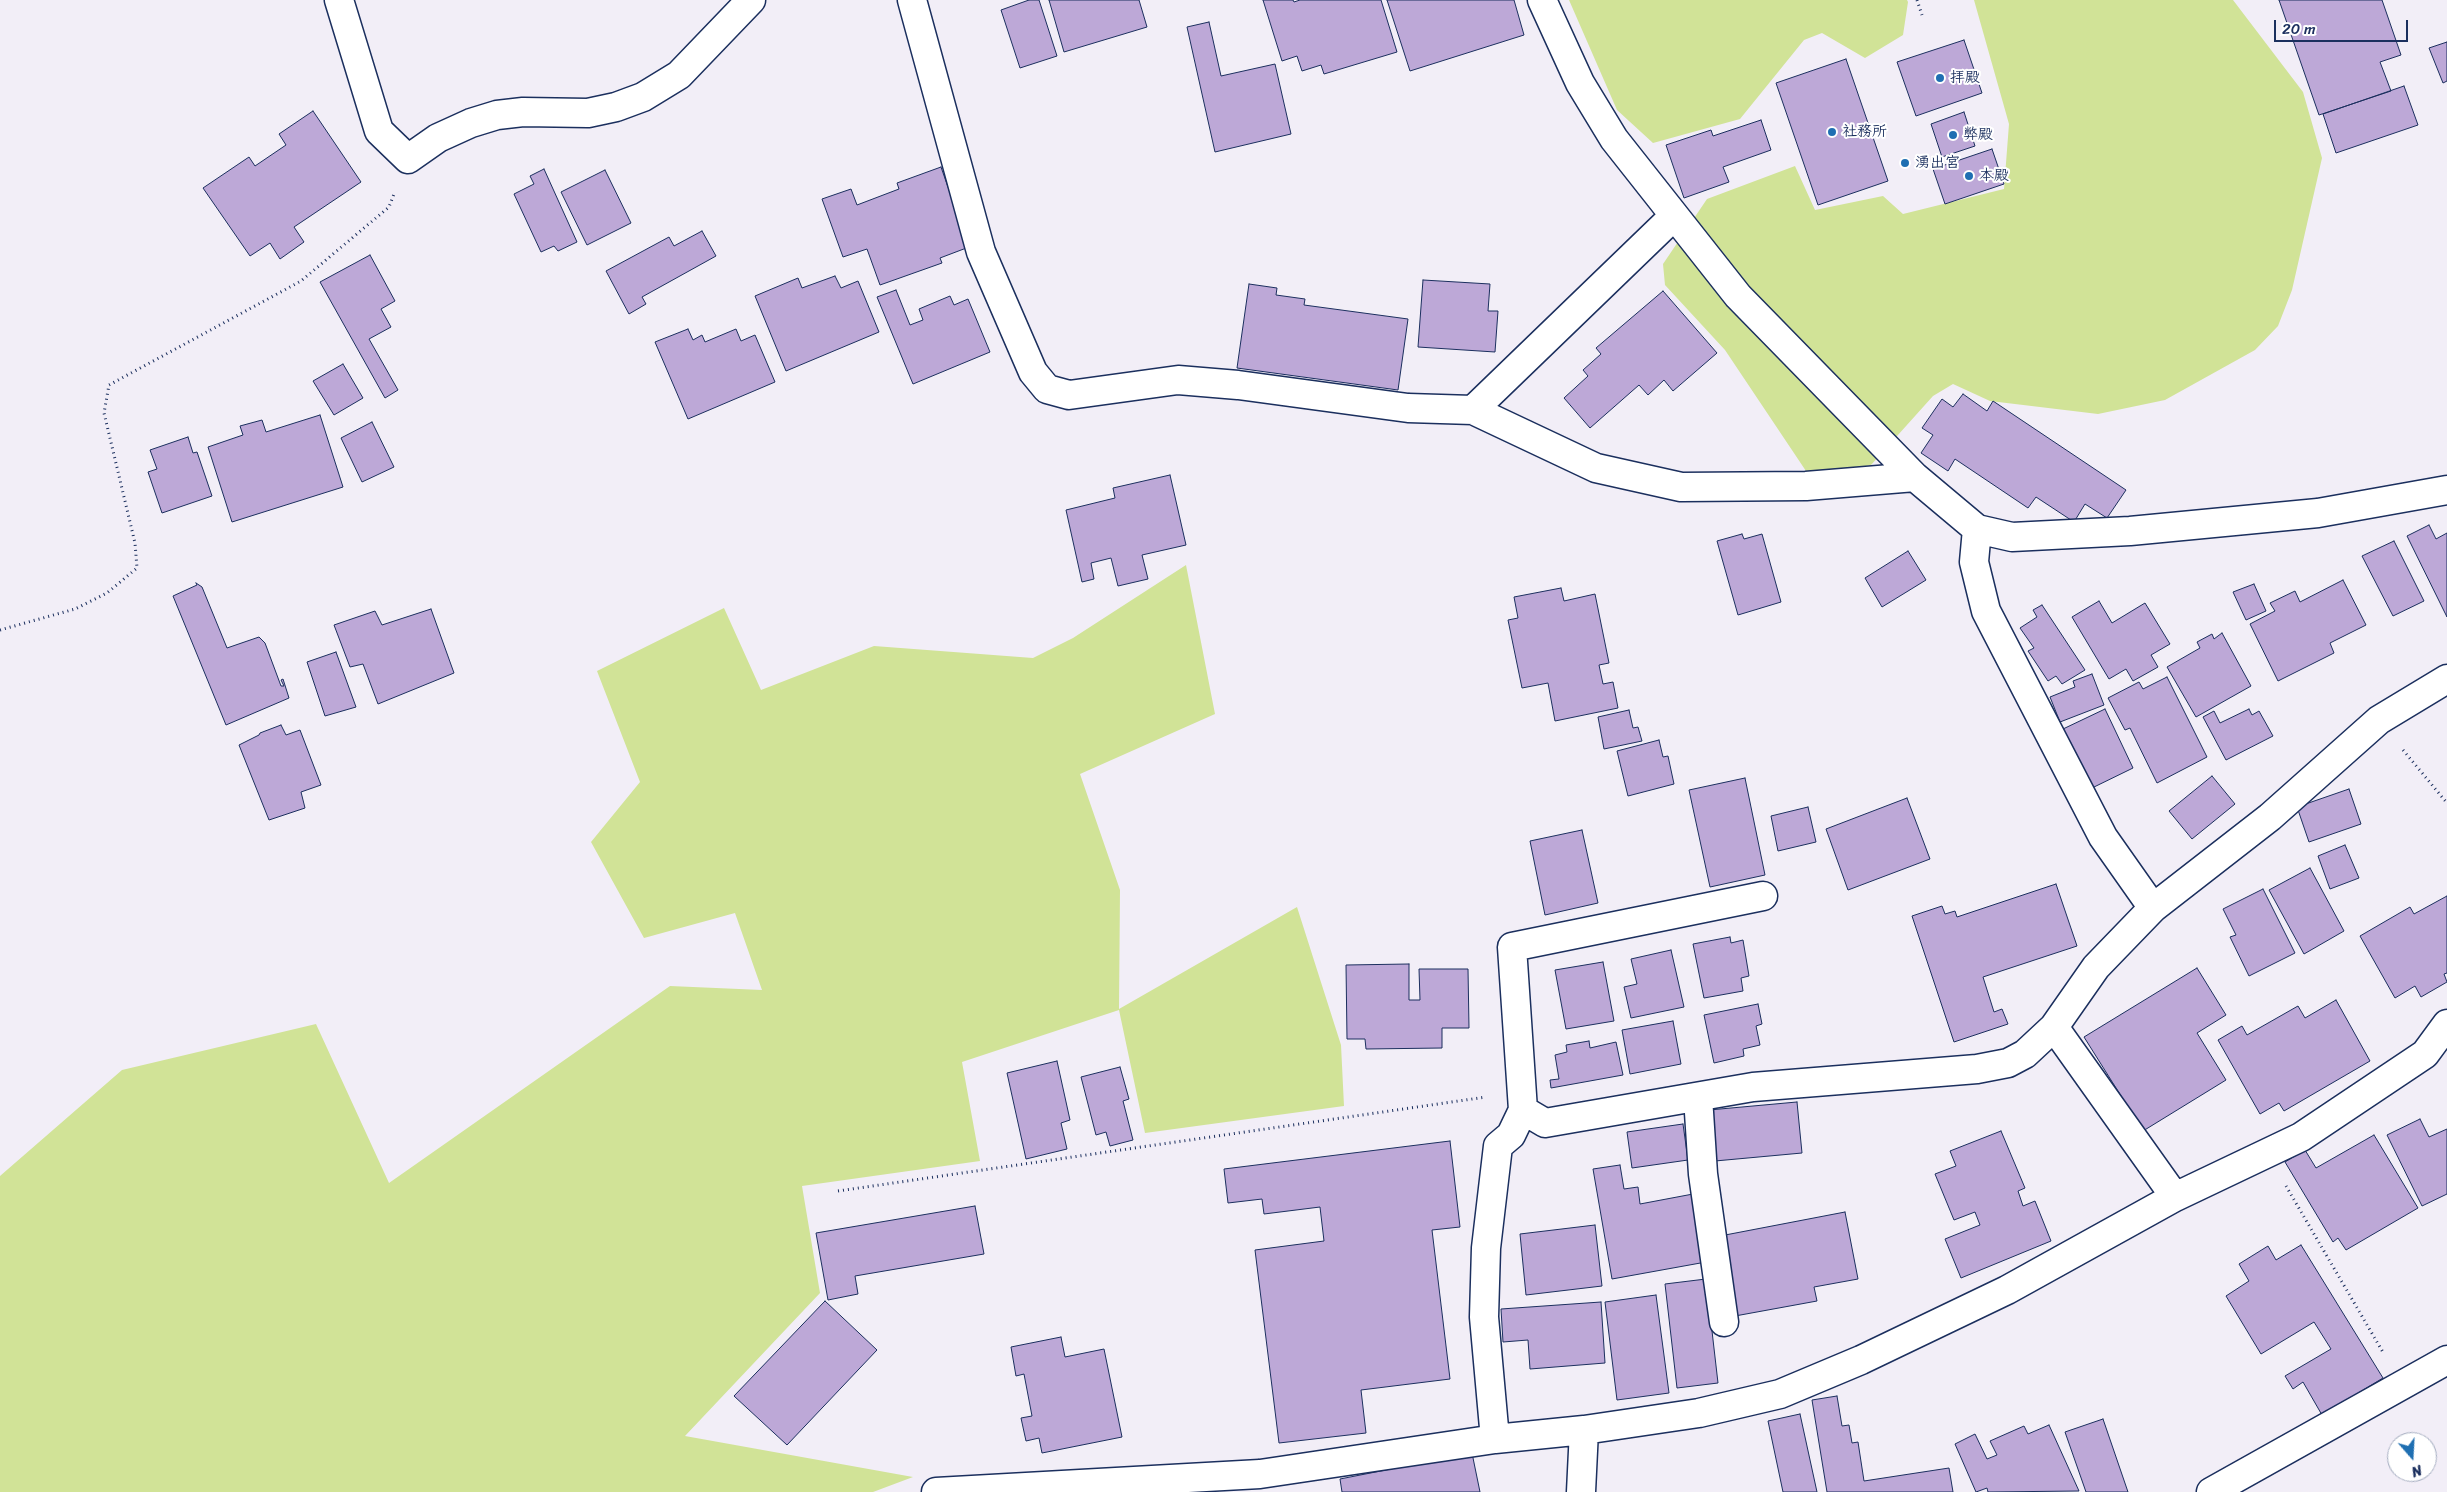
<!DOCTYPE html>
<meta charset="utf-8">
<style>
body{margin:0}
#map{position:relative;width:2447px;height:1492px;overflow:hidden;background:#f2eef7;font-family:Sriracha,sans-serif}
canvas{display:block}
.north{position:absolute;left:2387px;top:1432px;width:50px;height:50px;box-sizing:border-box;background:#fff;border:1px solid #a4acbf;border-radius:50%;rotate:161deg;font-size:14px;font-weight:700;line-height:20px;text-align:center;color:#1b2f5e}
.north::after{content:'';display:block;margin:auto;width:18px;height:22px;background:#1f6fb2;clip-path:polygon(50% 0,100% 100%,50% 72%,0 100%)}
.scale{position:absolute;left:2274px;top:20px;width:134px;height:22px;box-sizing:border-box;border:2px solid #1b2f5e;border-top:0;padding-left:6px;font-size:15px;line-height:18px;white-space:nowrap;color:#1b2f5e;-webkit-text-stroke:4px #fff;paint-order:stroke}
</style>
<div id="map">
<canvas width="2447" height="1492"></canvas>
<div class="north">N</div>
<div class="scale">20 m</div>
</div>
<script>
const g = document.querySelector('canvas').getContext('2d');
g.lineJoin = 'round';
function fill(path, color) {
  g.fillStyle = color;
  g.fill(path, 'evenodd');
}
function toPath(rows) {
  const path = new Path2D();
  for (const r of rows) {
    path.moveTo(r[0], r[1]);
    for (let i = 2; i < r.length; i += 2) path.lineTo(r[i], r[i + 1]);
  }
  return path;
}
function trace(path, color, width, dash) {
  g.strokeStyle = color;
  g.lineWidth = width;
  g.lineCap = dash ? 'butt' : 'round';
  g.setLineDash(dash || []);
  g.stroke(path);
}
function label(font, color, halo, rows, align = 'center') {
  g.font = font + ' Sriracha,"Klee One",sans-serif';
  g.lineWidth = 4;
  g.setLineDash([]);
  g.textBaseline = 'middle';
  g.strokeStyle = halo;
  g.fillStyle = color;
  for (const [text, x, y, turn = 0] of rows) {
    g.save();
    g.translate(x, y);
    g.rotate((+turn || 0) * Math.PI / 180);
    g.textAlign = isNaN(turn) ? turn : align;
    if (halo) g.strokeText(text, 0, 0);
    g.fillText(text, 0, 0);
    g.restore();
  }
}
fill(toPath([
 [1569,0,1907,0,1908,2,1903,35,1865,58,1822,33,1804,40,1740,119,1653,143,1617,110],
 [1974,0,2233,0,2303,92,2322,158,2292,290,2278,326,2255,350,2165,400,2098,414,1990,401,1953,384,1933,396,1871,465,1810,477,1725,350,1665,285,1663,264,1707,199,1795,166,1815,210,1883,196,1903,214,2004,189,2009,124],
 [1186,565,1215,714,1080,774,1120,890,1119,1009,1297,907,1341,1045,1344,1106,1145,1133,1119,1010,962,1062,980,1161,802,1186,820,1293,685,1436,913,1477,873,1492,0,1492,0,1176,122,1070,316,1024,389,1183,670,986,762,990,735,913,644,938,591,842,640,782,597,671,724,608,761,690,874,646,1033,658,1073,638]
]), '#d1e397');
const building = toPath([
 [1029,0,1039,0,1057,56,1020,68,1001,10,1029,0],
 [1049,0,1139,0,1147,27,1064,52,1049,0],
 [1263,0,1293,0,1294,2,1300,0,1381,0,1397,52,1324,74,1321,65,1302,71,1297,56,1282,61,1263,0],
 [1387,0,1514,0,1524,35,1410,71,1387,0],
 [2279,0,2382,0,2401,55,2380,62,2391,91,2319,115,2279,0],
 [1209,22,1221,76,1275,64,1291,134,1215,152,1187,27,1209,22],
 [1964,40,1982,93,1916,116,1897,62,1964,40],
 [2447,42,2447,81,2443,83,2429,48,2447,42],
 [1846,59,1888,181,1818,205,1776,83,1846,59],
 [2404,86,2418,125,2336,153,2323,114,2404,86],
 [313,111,361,182,294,227,304,242,280,259,270,243,250,256,203,188,249,157,255,166,286,145,279,134,313,111],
 [1964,112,1975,146,1942,157,1931,124,1964,112],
 [1761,120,1771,150,1723,167,1729,182,1684,198,1666,145,1711,130,1713,136,1761,120],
 [1992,149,2004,184,1945,204,1933,169,1992,149],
 [941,167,969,247,940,258,942,263,880,285,867,249,843,257,822,199,851,189,857,205,899,189,897,183,941,167],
 [544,169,577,242,558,251,554,246,541,252,514,194,534,184,530,176,544,169],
 [605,170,631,223,587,245,561,192,605,170],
 [702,231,716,256,642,297,646,304,629,314,606,271,669,237,674,246,702,231],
 [370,255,395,301,381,309,391,327,369,339,398,390,385,398,320,282,370,255],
 [835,276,841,288,858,281,879,332,786,371,755,296,798,278,802,288,835,276],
 [1423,280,1490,284,1488,311,1498,311,1495,352,1418,347,1423,280],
 [1249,284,1277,288,1276,295,1305,299,1304,305,1408,319,1398,390,1237,368,1249,284],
 [896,290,910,325,923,320,919,309,950,296,954,305,968,299,990,352,913,384,877,297,896,290],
 [1663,291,1717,353,1673,391,1664,380,1648,395,1639,385,1590,428,1564,398,1588,376,1583,370,1601,354,1596,348,1663,291],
 [688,329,693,340,702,335,705,342,736,329,741,341,755,335,775,382,688,419,655,342,688,329],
 [343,364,363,398,334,415,313,381,343,364],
 [1963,394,1987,411,1993,401,2126,490,2107,518,2085,504,2074,522,2036,497,2028,508,1955,459,1948,471,1921,453,1933,435,1922,428,1942,399,1953,407,1963,394],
 [320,415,343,487,232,522,208,447,243,435,240,426,262,420,266,432,320,415],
 [372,422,394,467,362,482,341,438,372,422],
 [188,437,193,453,197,452,212,496,162,513,148,472,157,469,150,450,188,437],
 [1170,475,1186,545,1142,555,1148,579,1118,586,1111,558,1091,563,1094,579,1082,582,1066,510,1115,498,1113,488,1170,475],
 [2429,525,2436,539,2447,533,2447,617,2407,536,2429,525],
 [1742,534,1744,539,1762,534,1781,602,1738,615,1717,541,1742,534],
 [2394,541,2424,601,2393,616,2362,556,2394,541],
 [1908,551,1926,580,1882,607,1865,578,1908,551],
 [2343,580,2366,625,2330,643,2334,653,2278,681,2250,624,2275,611,2270,603,2295,591,2300,602,2343,580],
 [196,583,202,587,227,648,259,637,265,643,281,686,284,686,281,680,283,679,289,698,226,725,173,596,197,585,196,583],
 [2254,584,2266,611,2246,620,2233,592,2254,584],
 [1561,588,1564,601,1595,594,1609,663,1599,665,1603,684,1613,682,1618,708,1555,721,1548,683,1522,688,1508,620,1518,618,1514,597,1561,588],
 [2099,601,2112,623,2145,603,2170,644,2151,655,2158,667,2133,681,2126,669,2109,679,2072,617,2099,601],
 [2042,605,2085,670,2062,684,2056,676,2048,681,2028,651,2034,648,2020,628,2037,617,2033,610,2042,605],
 [431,609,454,673,378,704,363,664,350,667,334,625,375,611,382,625,431,609],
 [2222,633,2251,686,2196,717,2167,667,2200,648,2197,642,2212,634,2214,639,2222,633],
 [336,652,356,707,325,716,307,662,336,652],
 [2092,674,2104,705,2060,722,2050,697,2075,687,2073,681,2092,674],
 [2167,677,2207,757,2157,783,2130,728,2125,730,2108,698,2139,682,2143,689,2167,677],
 [2105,709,2133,768,2092,788,2063,729,2105,709],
 [2249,709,2252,715,2259,711,2273,736,2226,760,2203,717,2214,711,2220,723,2249,709],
 [1629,710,1633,728,1638,727,1642,741,1604,749,1598,717,1629,710],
 [281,725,286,735,300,730,321,785,301,792,305,808,269,820,239,745,259,735,260,733,281,725],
 [1659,740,1663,757,1668,756,1674,784,1628,796,1617,751,1659,740],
 [2212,776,2235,804,2192,839,2169,811,2212,776],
 [1745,778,1765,875,1710,887,1689,790,1745,778],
 [2349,789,2361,824,2309,842,2297,807,2349,789],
 [1907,798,1930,859,1848,890,1826,829,1907,798],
 [1808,807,1816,842,1778,851,1771,816,1808,807],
 [1582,830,1598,903,1545,915,1530,841,1582,830],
 [2345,845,2359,878,2330,889,2318,856,2345,845],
 [2310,868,2344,931,2304,954,2269,890,2310,868],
 [2056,884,2077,946,1983,977,1994,1012,2002,1009,2008,1024,1954,1042,1912,916,1942,906,1945,914,1955,911,1957,917,2056,884],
 [2263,889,2295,953,2249,976,2230,937,2236,935,2223,909,2263,889],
 [2447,896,2447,973,2444,974,2447,982,2421,997,2415,986,2395,998,2360,936,2410,907,2414,914,2447,896],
 [1730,937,1731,943,1743,940,1749,976,1741,978,1743,991,1704,998,1693,944,1730,937],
 [1671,950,1684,1007,1631,1018,1624,987,1637,984,1631,959,1671,950],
 [1603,962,1614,1021,1566,1029,1555,970,1603,962],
 [1409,964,1409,1000,1420,1000,1419,969,1468,969,1469,1028,1442,1028,1442,1048,1366,1049,1365,1039,1347,1039,1346,965,1409,964],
 [2197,968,2226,1015,2197,1033,2226,1080,2143,1131,2084,1037,2197,968],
 [2336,1000,2370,1061,2284,1111,2279,1103,2260,1114,2218,1040,2242,1026,2247,1035,2298,1006,2305,1018,2336,1000],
 [1758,1004,1762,1024,1756,1026,1760,1045,1743,1049,1744,1056,1714,1063,1704,1015,1758,1004],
 [1673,1021,1681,1064,1630,1074,1622,1030,1673,1021],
 [1589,1041,1590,1048,1616,1042,1623,1075,1551,1088,1550,1080,1559,1079,1555,1055,1567,1052,1566,1045,1589,1041],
 [1057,1061,1070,1120,1061,1123,1067,1149,1026,1159,1007,1073,1057,1061],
 [1120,1067,1129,1099,1123,1101,1133,1140,1110,1146,1106,1132,1096,1135,1081,1077,1120,1067],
 [1797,1102,1802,1153,1715,1161,1709,1110,1797,1102],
 [2420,1119,2429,1137,2447,1129,2447,1194,2422,1206,2387,1135,2420,1119],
 [1683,1124,1688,1160,1632,1168,1627,1132,1683,1124],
 [2001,1131,2025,1188,2018,1191,2023,1206,2035,1201,2051,1241,1961,1278,1945,1239,1980,1225,1975,1212,1954,1220,1935,1174,1956,1166,1950,1151,2001,1131],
 [2374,1135,2418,1208,2346,1250,2338,1238,2333,1242,2285,1162,2305,1150,2316,1168,2374,1135],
 [1450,1141,1460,1227,1432,1230,1450,1379,1361,1390,1366,1433,1279,1443,1255,1250,1324,1241,1320,1207,1264,1214,1262,1199,1228,1203,1224,1169,1450,1141],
 [1620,1165,1624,1189,1638,1187,1640,1204,1693,1194,1706,1262,1612,1279,1593,1169,1620,1165],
 [975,1206,984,1254,855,1276,858,1294,828,1300,816,1233,975,1206],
 [1845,1212,1858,1279,1814,1287,1817,1301,1735,1316,1720,1236,1845,1212],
 [1595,1225,1602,1286,1526,1295,1520,1234,1595,1225],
 [2301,1245,2383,1378,2322,1415,2303,1382,2293,1389,2285,1376,2331,1349,2314,1322,2261,1354,2226,1296,2249,1281,2239,1264,2268,1246,2276,1260,2301,1245],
 [1706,1279,1718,1383,1677,1388,1665,1284,1706,1279],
 [1656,1295,1669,1393,1617,1400,1605,1302,1656,1295],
 [825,1301,877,1350,787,1445,734,1396,825,1301],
 [1601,1302,1605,1363,1530,1369,1528,1340,1503,1342,1501,1309,1601,1302],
 [1061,1337,1065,1357,1104,1349,1122,1437,1042,1453,1039,1438,1026,1441,1021,1418,1032,1416,1024,1374,1016,1376,1011,1347,1061,1337],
 [1837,1396,1842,1426,1849,1425,1852,1443,1858,1442,1864,1481,1949,1468,1953,1492,1827,1492,1812,1400,1837,1396],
 [1800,1414,1817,1492,1783,1492,1768,1421,1800,1414],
 [2103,1419,2128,1492,2086,1492,2065,1432,2103,1419],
 [2049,1425,2079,1491,1988,1492,1987,1488,1976,1492,1955,1444,1975,1434,1987,1459,1997,1455,1990,1441,2024,1426,2028,1434,2049,1425],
 [1472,1453,1480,1492,1342,1492,1340,1479,1472,1453]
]);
fill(building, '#bda8d7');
trace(building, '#1b2f5e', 1);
const minor = toPath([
 [339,0,379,131,408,159,438,138,471,123,497,115,523,112,588,113,616,107,643,97,679,75,751,0],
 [912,0,981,252,1033,372,1047,389,1069,395,1178,380,1238,385,1408,408,1473,410,1596,468,1681,487,1806,486,1915,477],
 [1542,0,1580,83,1614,139,1738,296,1915,477,1977,529,2012,537,2130,531,2318,513,2447,490],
 [1473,410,1674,216],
 [1977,529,1974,562,1986,611,2103,837,2153,908],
 [1763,896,1512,947,1523,1110,1545,1123,1753,1087,1977,1069,2008,1063,2025,1054,2054,1027],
 [1698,1097,1703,1174,1724,1322],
 [2175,1197,2054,1027,2096,967,2153,908,2270,817,2379,720,2447,679],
 [1495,1439,1484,1317,1486,1248,1498,1146,1511,1135,1523,1110],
 [936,1492,1260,1474,1495,1439,1584,1430,1699,1413,1780,1394,1861,1360,2007,1290,2175,1197,2301,1137,2425,1054,2447,1024],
 [1581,1492,1584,1430],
 [2211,1492,2447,1360]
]);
trace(minor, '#1b2f5e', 31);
trace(toPath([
 [1917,0,1922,15],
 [0,630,75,609,107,593,137,568,135,543,104,413,109,385,301,281,389,207,394,194],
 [2403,750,2447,803],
 [2286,1186,2384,1354],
 [838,1191,1486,1097]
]), '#1b2f5e', 3, [1, 4]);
trace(minor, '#fff', 28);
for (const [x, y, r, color] of [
 [1940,78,5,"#1f6fb2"],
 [1832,132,5,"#1f6fb2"],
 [1953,135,5,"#1f6fb2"],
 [1905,163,5,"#1f6fb2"],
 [1969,176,5,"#1f6fb2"]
]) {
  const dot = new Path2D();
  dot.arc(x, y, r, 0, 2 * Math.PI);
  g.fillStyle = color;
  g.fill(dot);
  trace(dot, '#fff', 2);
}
label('bold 15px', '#1b2f5e', '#fff', [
 ["拝殿",1950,78],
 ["社務所",1842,132],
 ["弊殿",1963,135],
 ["湧出宮",1915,163],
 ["本殿",1979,176]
], 'left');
</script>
